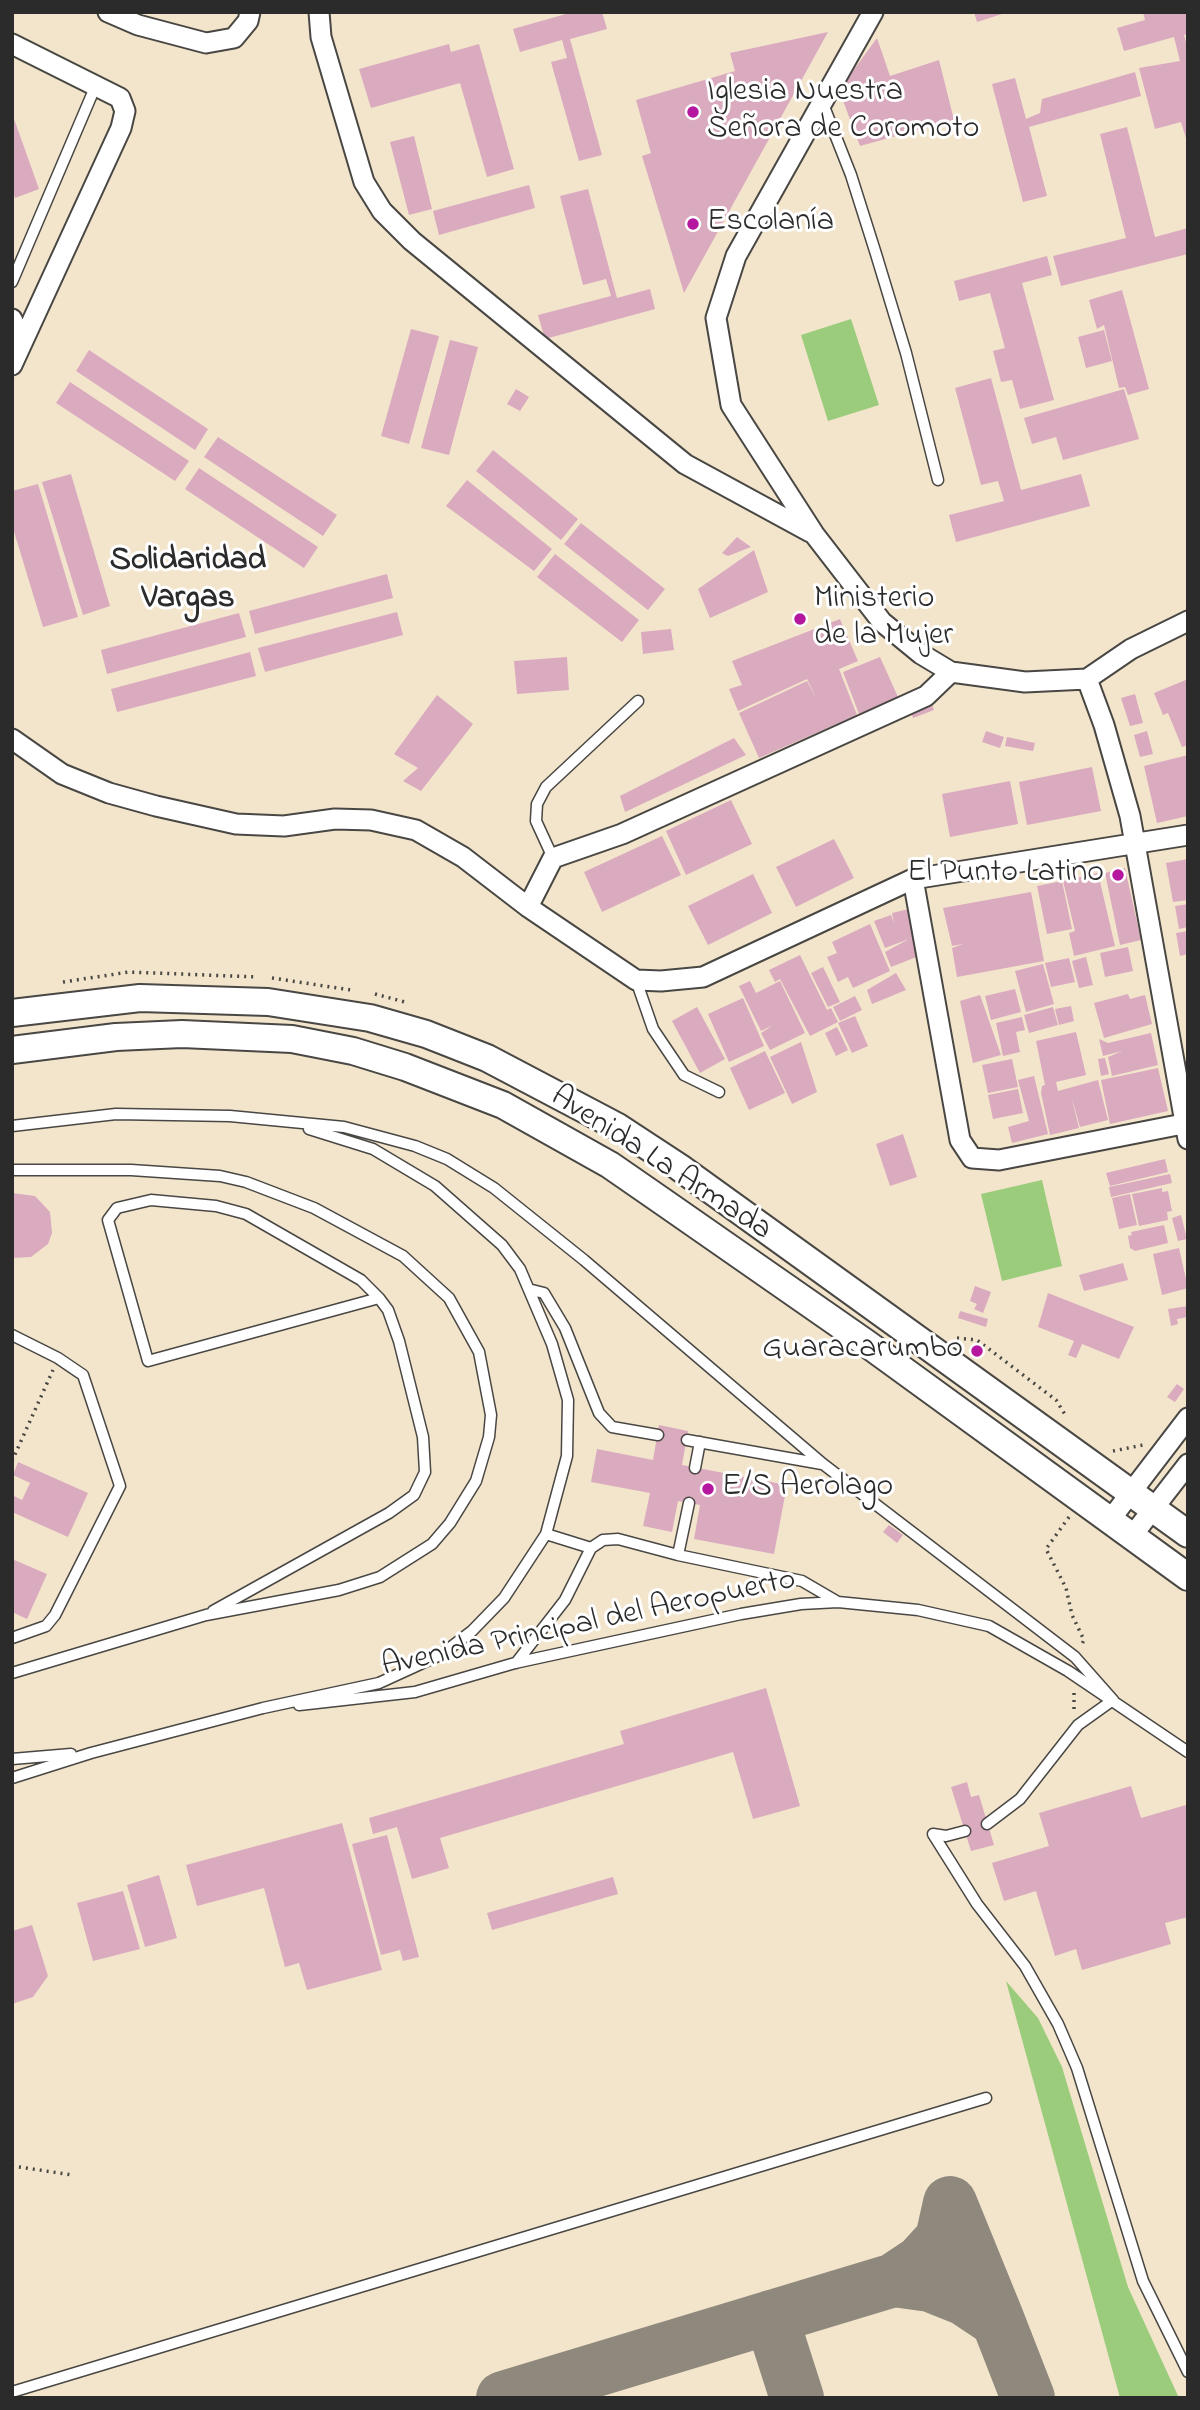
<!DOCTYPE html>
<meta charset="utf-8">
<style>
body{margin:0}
#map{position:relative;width:1200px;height:2410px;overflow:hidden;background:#f3e5cc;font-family:"Indie Flower",sans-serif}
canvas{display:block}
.frame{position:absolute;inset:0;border:14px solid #2b2b2b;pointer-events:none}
</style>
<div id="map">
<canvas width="1200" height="2410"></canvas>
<div class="frame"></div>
</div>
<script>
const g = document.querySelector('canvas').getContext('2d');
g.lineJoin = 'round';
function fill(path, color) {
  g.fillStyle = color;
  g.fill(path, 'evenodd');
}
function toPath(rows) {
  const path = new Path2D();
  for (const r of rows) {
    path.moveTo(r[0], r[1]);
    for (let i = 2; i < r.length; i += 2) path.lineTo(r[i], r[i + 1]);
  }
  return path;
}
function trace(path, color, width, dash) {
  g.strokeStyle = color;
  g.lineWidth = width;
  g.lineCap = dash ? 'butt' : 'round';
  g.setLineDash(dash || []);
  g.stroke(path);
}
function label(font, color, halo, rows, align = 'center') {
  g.font = font + ' "Indie Flower",sans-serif';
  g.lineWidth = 6;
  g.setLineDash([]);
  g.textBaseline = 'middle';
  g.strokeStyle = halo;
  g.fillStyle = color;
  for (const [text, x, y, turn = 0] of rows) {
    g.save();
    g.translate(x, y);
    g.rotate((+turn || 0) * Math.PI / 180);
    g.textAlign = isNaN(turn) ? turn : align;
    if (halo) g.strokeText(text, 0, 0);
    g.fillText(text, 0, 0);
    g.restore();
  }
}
fill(toPath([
 [851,319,879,405,828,421,801,335],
 [1042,1180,1062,1266,1002,1281,981,1194],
 [1006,1981,1038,2018,1062,2067,1128,2287,1179,2398,1120,2398]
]), '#9bcc7b');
trace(toPath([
 [894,2280,921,2262,942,2239,950,2203,998,2321],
 [771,2317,797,2398],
 [503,2398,894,2280,930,2285,965,2299,998,2321,1028,2398]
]), '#8f887c', 54);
fill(toPath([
 [573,12,602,12,607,29,570,39,602,155,579,161,551,62,567,58,562,40,520,52,513,29],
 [974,12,1005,12,1005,13,977,22],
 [1143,12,1188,12,1188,34,1184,35,1188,49,1188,145,1181,122,1155,129,1139,68,1180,61,1174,37,1124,51,1117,28,1145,20],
 [828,32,684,293,642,156,651,153,636,100,735,71,730,53],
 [877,38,890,76,939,60,954,120,860,146,839,90],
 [449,44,451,52,479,44,514,169,487,177,460,83,371,108,359,69],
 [1135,72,1141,96,1029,127,1047,196,1023,202,992,84,1015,78,1026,119,1040,113,1042,99],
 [13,116,39,189,15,198,12,189],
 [1127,127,1155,237,1188,228,1188,254,1061,286,1053,256,1126,238,1100,134],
 [414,136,432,209,409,215,390,142],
 [529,185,535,208,439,235,433,211],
 [588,189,617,298,650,289,655,309,545,339,538,315,611,296,606,279,583,285,560,196],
 [1047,256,1052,275,1022,283,1054,400,1020,409,1012,380,1001,382,993,351,1005,348,990,293,959,301,954,281],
 [1122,290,1149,389,1128,395,1125,387,1119,388,1104,325,1097,329,1089,300],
 [411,329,439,336,409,444,381,436],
 [1104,330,1112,361,1086,368,1078,337],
 [450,340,478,347,449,455,421,448],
 [89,350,208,429,195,450,76,371],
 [991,378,1021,490,1081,474,1090,506,956,542,949,515,1004,501,998,481,981,485,955,388],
 [70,382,189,461,175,481,56,403],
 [516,389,529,397,520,411,507,404],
 [1124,389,1139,439,1063,460,1056,437,1032,444,1024,418],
 [218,437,337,515,323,536,204,457],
 [493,450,578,519,561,540,476,471],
 [199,468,318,547,304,568,185,489],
 [71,474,110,606,83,615,42,482],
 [467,480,552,549,534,571,446,506],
 [38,484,78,617,43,627,12,525,12,491],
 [581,523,665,589,648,610,564,544],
 [737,537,751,547,728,556,722,553],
 [754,550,768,592,710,618,698,589],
 [555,554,639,620,622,642,537,577],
 [387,574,393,598,255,634,249,611],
 [397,612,403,635,265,672,258,648],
 [239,613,246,637,107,674,101,650],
 [840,619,858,661,839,669,857,715,759,758,739,713,807,681,817,700,807,679,738,711,729,689,742,685,732,661],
 [671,629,674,650,643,654,641,632],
 [250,652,256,676,117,712,111,689],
 [567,657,569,690,517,694,514,661],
 [880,657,898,697,859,714,843,672],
 [1188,679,1188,745,1182,747,1168,713,1163,715,1154,693],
 [1135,694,1143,723,1130,726,1121,698],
 [437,695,473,724,421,791,403,781,418,768,394,754],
 [930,698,934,710,913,718,909,706],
 [986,731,1004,737,1000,748,982,742],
 [1147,731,1153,754,1140,757,1134,735],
 [1007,737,1035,743,1033,751,1005,746],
 [734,738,746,755,625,812,620,796],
 [1188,755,1188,816,1157,823,1144,766],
 [1092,767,1101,811,1027,825,1019,782],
 [1010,781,1018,824,950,837,942,794],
 [731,800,752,844,686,875,666,831],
 [662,836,681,875,602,912,584,872],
 [834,839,854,878,796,907,776,867],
 [1188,859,1188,900,1173,902,1166,863],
 [1125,868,1141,940,1120,945,1105,873],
 [1098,873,1115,946,1074,956,1069,933,1075,931,1063,881],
 [753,874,772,913,708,945,688,906],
 [1062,881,1072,929,1047,934,1037,886],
 [1031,892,1044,961,957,977,952,948,963,944,952,946,943,908],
 [1188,904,1188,927,1179,929,1175,906],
 [913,908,924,954,891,967,885,952,909,939,885,948,874,921,891,915,894,923,892,913],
 [870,924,890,971,853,988,848,977,838,982,827,957,837,953,832,942],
 [1188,931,1188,954,1180,956,1176,933],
 [1128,947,1133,971,1105,977,1100,953],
 [800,955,827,1010,831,1008,838,1022,810,1036,780,979,775,982,769,970],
 [1086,957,1093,985,1079,988,1072,961],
 [1069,958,1075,982,1051,987,1045,963],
 [1043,964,1054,1004,1026,1012,1015,971],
 [823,967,840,1002,828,1007,811,973],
 [896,973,906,990,872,1004,867,990],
 [750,981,756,993,780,981,805,1033,770,1050,761,1033,773,1025,761,1031,739,986],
 [1015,989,1021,1012,991,1020,985,996],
 [1128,994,1130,999,1145,995,1152,1024,1104,1038,1094,1003],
 [980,995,1001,1055,973,1063,960,1001],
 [855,996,862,1010,840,1021,833,1007],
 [743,998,764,1046,729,1062,708,1014],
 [1071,1006,1074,1021,1059,1025,1055,1009],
 [697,1007,725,1059,700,1073,672,1021],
 [1053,1007,1058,1025,1029,1033,1024,1015],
 [855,1016,868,1046,852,1053,838,1023],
 [1022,1017,1025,1030,1016,1032,1020,1052,1003,1056,996,1023],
 [837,1027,848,1050,836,1056,825,1033],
 [1076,1032,1086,1075,1056,1082,1058,1091,1098,1080,1108,1120,1080,1127,1071,1095,1079,1128,1050,1135,1041,1093,1042,1086,1045,1085,1036,1041],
 [1151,1033,1158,1065,1112,1076,1108,1057,1122,1051,1103,1056,1099,1039,1108,1043],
 [801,1042,817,1092,792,1104,770,1057],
 [765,1051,785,1093,749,1110,730,1068],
 [1105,1058,1109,1074,1101,1076,1098,1059],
 [1012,1059,1018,1087,988,1093,982,1065],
 [1158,1068,1168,1111,1110,1124,1101,1080],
 [1034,1076,1048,1134,1012,1143,1008,1127,1029,1121,1018,1080],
 [1018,1089,1023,1113,993,1119,988,1095],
 [903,1134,917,1177,890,1186,876,1144],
 [1165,1159,1168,1172,1110,1186,1106,1173],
 [1170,1174,1172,1183,1111,1197,1109,1187],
 [1162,1188,1162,1192,1168,1191,1172,1211,1167,1212,1168,1220,1139,1226,1132,1194],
 [12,1193,35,1196,50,1212,52,1233,48,1244,31,1257,12,1258],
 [1130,1194,1137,1225,1119,1229,1112,1198],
 [1181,1215,1187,1239,1178,1241,1172,1218],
 [1164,1225,1168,1243,1135,1251,1130,1248,1128,1236,1132,1235,1131,1232],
 [1179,1248,1188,1288,1162,1295,1153,1254],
 [1123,1263,1128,1280,1084,1291,1079,1275],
 [975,1286,991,1292,983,1313,974,1309,977,1304,970,1301],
 [1048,1293,1134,1327,1119,1359,1082,1344,1076,1358,1068,1355,1074,1341,1038,1327],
 [1188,1306,1188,1317,1177,1319,1178,1324,1171,1326,1168,1309],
 [960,1311,988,1319,986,1327,958,1318],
 [1177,1384,1184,1389,1175,1402,1167,1397],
 [659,1425,688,1431,682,1465,787,1485,774,1554,694,1539,700,1505,678,1501,672,1532,643,1526,650,1493,591,1482,597,1449,653,1460],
 [18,1462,88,1493,68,1537,12,1512,12,1495,22,1500,30,1483,13,1475],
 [889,1525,903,1535,897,1543,883,1532],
 [12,1559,47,1574,27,1619,12,1612],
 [766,1688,800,1806,753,1819,733,1752,440,1838,449,1868,412,1879,397,1827,373,1834,369,1818,624,1744,620,1731],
 [967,1782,971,1797,979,1795,994,1845,971,1851,951,1787],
 [1131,1786,1141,1818,1186,1805,1188,1917,1165,1923,1171,1944,1082,1970,1076,1949,1055,1956,1036,1891,1004,1901,992,1863,1049,1846,1039,1813],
 [342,1823,382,1970,307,1990,299,1963,285,1967,264,1888,197,1906,186,1865],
 [387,1835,419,1957,403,1961,400,1950,381,1955,352,1844],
 [159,1875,177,1938,145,1947,127,1885],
 [613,1877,618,1894,492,1930,487,1913],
 [123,1891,140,1949,93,1961,77,1903],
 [32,1925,48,1976,33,1997,12,2004,12,1931]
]), '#daaabf');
const lane = toPath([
 [823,104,851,175,876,254,906,353,938,480],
 [12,282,96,85],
 [553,858,536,821,537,804,546,787,638,701],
 [636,980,653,1029,684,1075,719,1092],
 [12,1126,116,1114,230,1116,344,1127,415,1146,447,1159,494,1188,584,1260,823,1464,1075,1657,1113,1700],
 [12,1170,131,1170,220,1176,246,1182,314,1208,403,1256,449,1298,479,1352,491,1415,489,1437,476,1481,450,1523,432,1544,380,1577,339,1590,206,1615,12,1673],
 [532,1290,544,1293,565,1328,599,1413,612,1427,658,1435],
 [12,1335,58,1358,83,1375,120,1486,55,1615,46,1626,12,1638],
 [687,1440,822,1464],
 [695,1468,700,1442],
 [546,1534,591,1548],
 [678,1555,689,1503],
 [213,1611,389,1513,414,1495,425,1472,423,1437,399,1341,388,1310,379,1298,361,1280,246,1214,216,1206,151,1200,117,1208,108,1220,148,1361,379,1298],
 [516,1663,565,1600,591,1548,603,1540,618,1539,678,1555,802,1581,838,1602],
 [299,1705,415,1692,515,1663,741,1614,801,1604,838,1602,918,1610,989,1626,1068,1671,1188,1752],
 [12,1759,71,1754],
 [12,1778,91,1753,263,1708,379,1683,414,1667,442,1654,472,1631,504,1598,546,1534,567,1456,568,1400,552,1344,520,1269,502,1245,435,1186,373,1149,309,1129],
 [987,1824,1020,1799,1078,1725,1113,1700],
 [965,1831,946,1836,933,1834,977,1904,1025,1966,1058,2024,1077,2068,1143,2281,1188,2372],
 [12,2392,986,2098]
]);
const street = toPath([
 [108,12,138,25,206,43,234,38,248,21,250,12],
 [319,12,321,37,364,182,382,211,412,241,685,464,810,532],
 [873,12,736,256,716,318,731,405,814,534,882,622,921,654,951,672,1025,682,1087,679,1131,649,1188,621],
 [12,44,120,98,125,111,121,128,12,365],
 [12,319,22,342],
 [1087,679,1104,725,1130,816,1188,1139],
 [12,739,62,774,109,793,156,806,236,824,284,826,335,819,371,820,416,830,463,857,528,907,636,980,661,981,703,977,913,879,960,1140,972,1158,999,1160,1188,1123],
 [913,879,1188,835],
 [528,907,553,858,622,834,926,696,951,672],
 [1110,1520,1188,1418],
 [1132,1536,1188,1464]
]);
const secondary = toPath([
 [12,1013,140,998,268,1002,370,1018,426,1034,487,1058,618,1127,679,1167,1188,1534],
 [12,1050,116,1037,182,1034,292,1039,353,1051,405,1067,503,1105,610,1165,662,1201,866,1343,1188,1577]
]);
trace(lane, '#494743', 13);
trace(street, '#494743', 23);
trace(secondary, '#494743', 30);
trace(toPath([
 [272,978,351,990],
 [63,982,129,972,257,977],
 [375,994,405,1002],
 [957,1338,977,1340,1056,1400,1066,1416],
 [1113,1451,1143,1445],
 [12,1461,53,1370],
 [1069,1517,1046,1549,1066,1588,1072,1615,1084,1640,1082,1644],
 [1074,1709,1074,1692],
 [12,2166,73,2175]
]), '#494743', 3.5, [2, 5]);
trace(lane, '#fff', 10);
trace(street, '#fff', 19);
trace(secondary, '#fff', 26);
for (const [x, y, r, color] of [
 [693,112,7,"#b5179e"],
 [693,224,7,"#b5179e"],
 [800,619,7,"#b5179e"],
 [1118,875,7,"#b5179e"],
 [977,1351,7,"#b5179e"],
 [708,1489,7,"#b5179e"]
]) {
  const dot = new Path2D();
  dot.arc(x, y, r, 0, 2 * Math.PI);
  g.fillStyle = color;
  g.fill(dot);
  trace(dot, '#fff', 2.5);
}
label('32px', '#2b2b2b', '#fff', [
 ["Iglesia Nuestra",707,94],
 ["Señora de Coromoto",707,131],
 ["Escolanía",707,224],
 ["Ministerio",814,601],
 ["de la Mujer",814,638],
 ["El Punto Latino",1104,875,"right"],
 ["Guaracarumbo",963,1351,"right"],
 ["E/S Aerolago",722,1489]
], 'left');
label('32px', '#2b2b2b', '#fff', [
 ["Avenida La Armada",660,1165,33],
 ["Avenida Principal del Aeropuerto",589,1625,-12]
]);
label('bold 33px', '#2b2b2b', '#fff', [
 ["Solidaridad",188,563],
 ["Vargas",188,601]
]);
</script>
